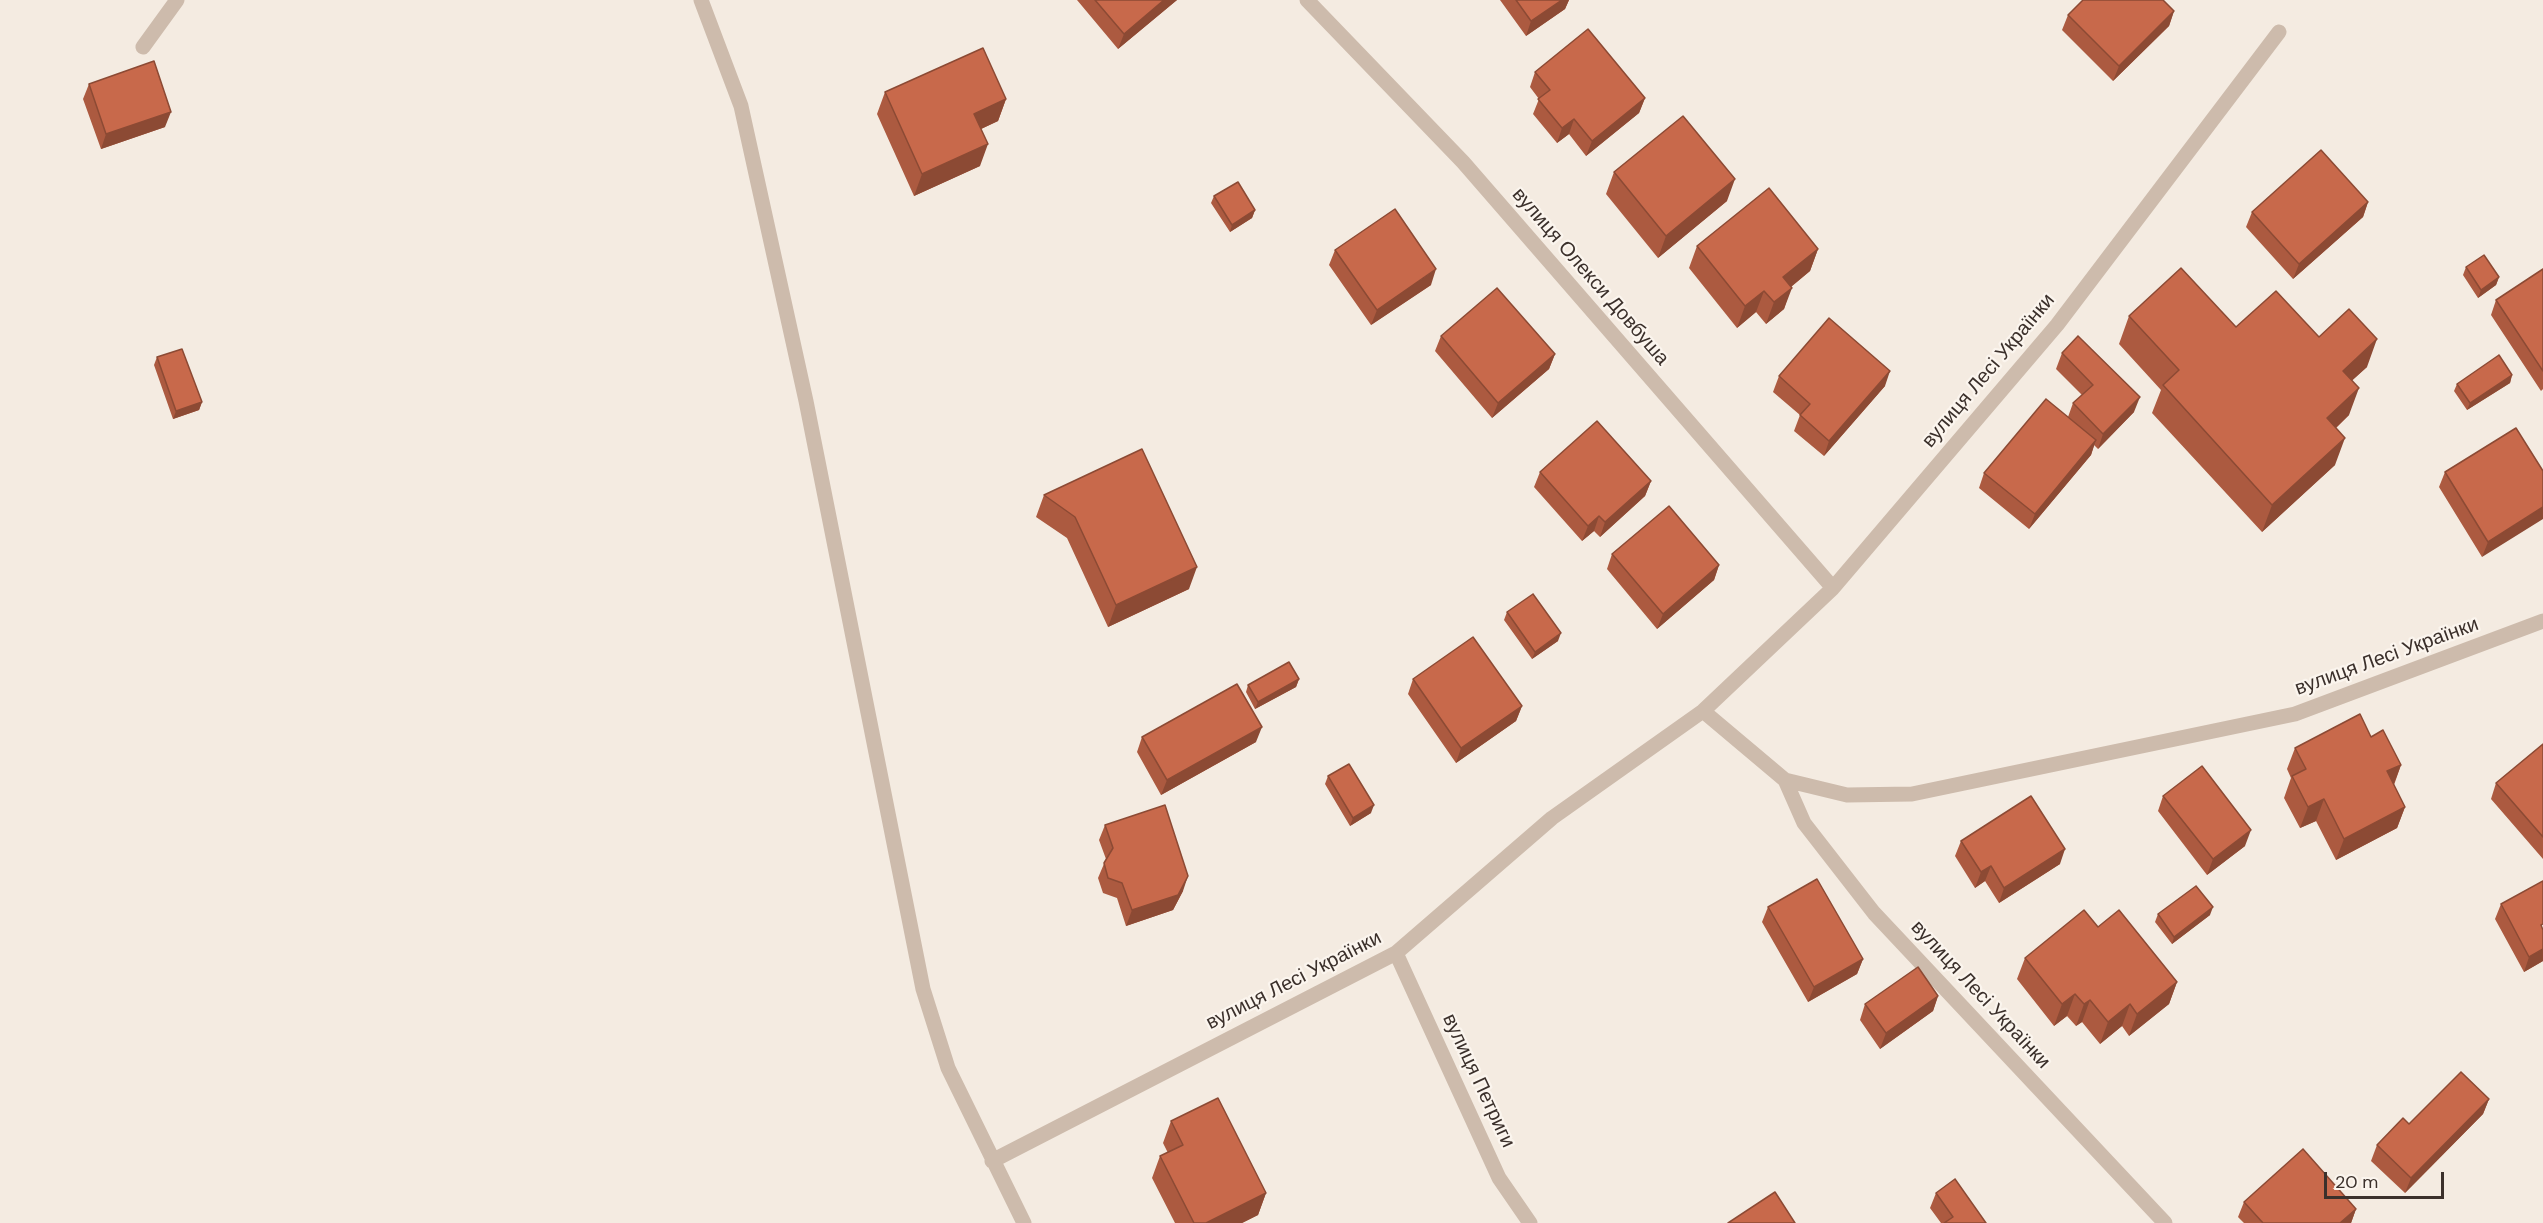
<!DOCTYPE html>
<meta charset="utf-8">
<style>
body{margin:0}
#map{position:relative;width:2543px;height:1223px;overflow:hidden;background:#f4ebe1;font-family:"DM Sans",sans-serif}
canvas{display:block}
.scale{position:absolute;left:2324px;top:1172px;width:120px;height:27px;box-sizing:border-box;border:3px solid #3b302b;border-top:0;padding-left:8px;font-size:18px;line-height:21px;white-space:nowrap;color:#3b302b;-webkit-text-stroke:4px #fbf5ee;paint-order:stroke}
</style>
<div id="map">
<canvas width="2543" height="1223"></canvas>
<div class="scale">20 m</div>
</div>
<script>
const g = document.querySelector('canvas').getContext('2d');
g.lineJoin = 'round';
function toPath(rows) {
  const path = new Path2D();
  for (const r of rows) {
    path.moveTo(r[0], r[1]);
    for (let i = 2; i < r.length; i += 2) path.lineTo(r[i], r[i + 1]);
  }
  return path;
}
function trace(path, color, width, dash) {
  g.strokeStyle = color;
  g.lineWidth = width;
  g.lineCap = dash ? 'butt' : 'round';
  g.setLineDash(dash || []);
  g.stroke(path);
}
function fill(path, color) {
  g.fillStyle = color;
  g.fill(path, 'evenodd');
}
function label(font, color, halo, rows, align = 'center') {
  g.font = font + ' "DM Sans",sans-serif';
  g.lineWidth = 4.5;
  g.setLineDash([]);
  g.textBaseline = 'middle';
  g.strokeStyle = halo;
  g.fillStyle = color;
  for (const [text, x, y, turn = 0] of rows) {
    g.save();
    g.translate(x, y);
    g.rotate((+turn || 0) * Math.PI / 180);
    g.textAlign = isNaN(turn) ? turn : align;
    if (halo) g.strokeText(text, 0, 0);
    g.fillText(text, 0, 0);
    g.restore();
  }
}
trace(toPath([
 [701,0,741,106,806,401,923,989,948,1068,1024,1223],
 [1307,0,1463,162,1833,588],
 [143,47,177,0],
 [1703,711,1785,780,1847,795,1912,794,2295,714,2543,621],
 [1785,780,1804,823,1874,913,2165,1223],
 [1396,953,1499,1178,1530,1223],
 [992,1161,1396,953,1552,818,1703,711,1833,588,2057,325,2279,32]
]), '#cdbbac', 15);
fill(toPath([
 [1077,0,1177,0,1118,49],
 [1500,0,1569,0,1565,9,1526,36],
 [2174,11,2169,26,2113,81,2062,30,2068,15],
 [1535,72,1645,98,1639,113,1586,156,1569,134,1557,143,1533,114,1539,99,1530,87],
 [89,84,165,127,101,149,83,99],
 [885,92,1006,99,998,121,981,129,980,166,914,196,877,114],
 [1614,172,1727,201,1658,258,1606,194],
 [1214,196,1255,210,1252,218,1230,232,1211,203],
 [2368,202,2363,217,2293,279,2246,227,2252,212],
 [1697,246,1818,249,1810,271,1791,287,1784,309,1766,324,1756,312,1737,328,1689,268],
 [1335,250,1431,285,1371,325,1329,265],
 [2466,267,2499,277,2496,285,2478,298,2463,275],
 [2543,269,2543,389,2541,391,2491,315,2496,300],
 [2129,316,2319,337,2367,367,2352,380,2349,415,2336,428,2335,465,2262,532,2152,413,2161,390,2119,344],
 [1441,336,1555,354,1549,369,1492,418,1435,351],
 [2062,353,2134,412,2098,449,2094,445,2091,455,2029,529,1979,488,1984,473,2068,417,2073,403,2082,395,2056,369],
 [157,357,202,402,199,410,173,419,154,365],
 [2512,375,2510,383,2467,410,2454,391,2457,384],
 [1779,376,1885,386,1824,456,1794,431,1800,415,1773,392],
 [2543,471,2482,557,2439,487,2445,472],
 [1540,472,1651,481,1645,496,1600,537,1594,531,1582,541,1534,487],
 [1044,495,1189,589,1108,627,1067,538,1036,517],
 [1612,554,1719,565,1714,580,1657,629,1607,569],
 [1507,612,1558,641,1532,659,1504,620],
 [1299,679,1296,687,1255,709,1246,692,1248,685],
 [1413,679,1522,706,1516,721,1456,763,1408,694],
 [1142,737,1256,742,1161,795,1137,752],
 [2371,737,2401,765,2394,785,2405,807,2397,828,2336,860,2316,821,2300,828,2284,798,2291,778,2287,769,2295,748],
 [2543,744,2543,859,2491,799,2496,783],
 [1328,776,1371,813,1350,826,1325,784],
 [2163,796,2245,846,2207,875,2158,811],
 [1105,825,1183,891,1173,910,1126,926,1117,898,1103,893,1098,878,1106,859,1099,840],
 [1961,841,2060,864,1999,903,1985,881,1975,888,1955,856],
 [2501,904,2543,961,2524,972,2495,919],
 [1768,907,1863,959,1857,974,1808,1002,1762,922],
 [2158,914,2210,915,2172,944,2155,922],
 [2098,927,2177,982,2169,1004,2129,1036,2122,1026,2100,1044,2082,1022,2076,1026,2067,1016,2054,1026,2017,979,2025,958],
 [1938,996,1933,1011,1880,1049,1860,1020,1865,1004],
 [2489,1099,2483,1114,2405,1193,2371,1161,2377,1145,2409,1124],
 [1171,1121,1266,1193,1258,1215,1242,1223,1175,1223,1152,1178,1160,1156,1168,1153,1163,1143],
 [1936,1193,1986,1223,1941,1223,1930,1208],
 [2244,1202,2356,1209,2351,1223,2244,1223,2238,1217]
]), '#ac5a40');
fill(toPath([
 [1164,0,1177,0,1118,49,1124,34],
 [1562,0,1569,0,1565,9,1526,36,1531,21],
 [2174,11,2169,26,2113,81,2119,66],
 [1645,98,1639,113,1586,156,1592,141],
 [1006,99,998,121,966,136,974,114],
 [171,112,165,127,101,149,106,134],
 [1574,119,1569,134,1557,143,1562,128],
 [988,144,980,166,914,196,922,174],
 [1735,179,1727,201,1658,258,1666,236],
 [2368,202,2363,217,2293,279,2299,264],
 [1255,210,1252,218,1230,232,1232,225],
 [1818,249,1810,271,1776,299,1783,277],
 [1436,269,1431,285,1371,325,1377,310],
 [2499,277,2496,285,2478,298,2481,290],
 [1792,288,1784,309,1766,324,1774,302],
 [1764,291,1756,312,1737,328,1745,306],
 [2377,339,2367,367,2333,398,2343,371],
 [1555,354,1549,369,1492,418,1498,403],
 [1890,371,1885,386,1824,456,1829,441],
 [2512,375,2510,383,2467,410,2470,403],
 [2359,388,2349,415,2317,446,2327,418],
 [2140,397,2134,412,2098,449,2103,434],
 [202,402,199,410,173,419,176,411],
 [2345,438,2335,465,2262,532,2272,505],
 [2096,440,2091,455,2029,529,2035,514],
 [1651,481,1645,496,1600,537,1605,522],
 [2543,507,2543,519,2482,557,2488,542],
 [1599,516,1594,531,1582,541,1588,526],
 [1719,565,1714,580,1657,629,1663,614],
 [1197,567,1189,589,1108,627,1116,605],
 [1561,633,1558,641,1532,659,1535,652],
 [1299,679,1296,687,1255,709,1258,702],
 [1522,706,1516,721,1456,763,1461,748],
 [1262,727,1256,742,1161,795,1167,780],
 [2401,765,2393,786,2387,771],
 [2324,799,2316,821,2300,828,2308,807],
 [1374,805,1371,813,1350,826,1353,818],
 [2405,807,2397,828,2336,860,2344,839],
 [2251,830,2245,846,2207,875,2213,859],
 [2065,849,2060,864,1999,903,2004,888],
 [1991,866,1985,881,1975,888,1981,872],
 [1188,876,1183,891,1173,910,1126,926,1132,910],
 [2213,907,2210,915,2172,944,2174,937],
 [2543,949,2543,961,2524,972,2529,957],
 [1863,959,1857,974,1808,1002,1814,987],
 [2177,982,2169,1004,2129,1036,2137,1014],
 [2075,994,2067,1016,2054,1026,2062,1004],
 [1938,996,1933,1011,1880,1049,1886,1033],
 [2090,1000,2082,1022,2076,1026,2084,1004],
 [2130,1004,2122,1026,2100,1044,2108,1022],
 [2489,1099,2483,1114,2405,1193,2411,1178],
 [1266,1193,1258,1215,1242,1223,1206,1223],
 [2356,1209,2351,1223,2340,1223]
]), '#8c4a34');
const building = toPath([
 [1095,0,1164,0,1124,34,1095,0],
 [1516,0,1562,0,1531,21,1516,0],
 [2083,0,2163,0,2174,11,2119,66,2068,15,2083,0],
 [1588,29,1645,98,1592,141,1574,119,1562,128,1538,99,1550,90,1535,72,1588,29],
 [983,48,1006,99,974,114,988,144,922,174,885,92,983,48],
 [154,61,171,112,106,134,89,84,154,61],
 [1683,116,1735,179,1666,236,1614,172,1683,116],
 [2321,150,2368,202,2299,264,2252,212,2321,150],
 [1238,182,1255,210,1232,225,1214,196,1238,182],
 [1769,188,1818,249,1783,277,1792,288,1774,302,1764,291,1745,306,1697,246,1769,188],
 [1395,209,1436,269,1377,310,1335,250,1395,209],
 [2484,255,2499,277,2481,290,2466,267,2484,255],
 [2181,268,2236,327,2276,291,2319,337,2349,309,2377,339,2343,371,2359,388,2327,418,2345,438,2272,505,2163,385,2179,370,2129,316,2181,268],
 [2543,269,2543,371,2496,300,2543,269],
 [1497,288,1555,354,1498,403,1441,336,1497,288],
 [1829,318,1890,371,1829,441,1800,415,1810,404,1779,376,1829,318],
 [2078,336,2140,397,2103,434,2073,403,2093,385,2062,353,2078,336],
 [182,349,202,402,176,411,157,357,182,349],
 [2499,355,2512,375,2470,403,2457,384,2499,355],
 [2046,399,2096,440,2035,514,1984,473,2046,399],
 [1597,421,1651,481,1605,522,1599,516,1588,526,1540,472,1597,421],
 [2516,428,2543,471,2543,507,2488,542,2445,472,2516,428],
 [1142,449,1197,567,1116,605,1075,517,1044,495,1142,449],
 [1669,506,1719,565,1663,614,1612,554,1669,506],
 [1533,594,1561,633,1535,652,1507,612,1533,594],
 [1473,637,1522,706,1461,748,1413,679,1473,637],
 [1289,662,1299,679,1258,702,1248,685,1289,662],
 [1237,684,1262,727,1167,780,1142,737,1237,684],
 [2360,714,2371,737,2383,730,2401,765,2387,771,2405,807,2344,839,2324,799,2308,807,2292,776,2306,769,2295,748,2360,714],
 [2543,744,2543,837,2496,783,2543,744],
 [1349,764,1374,805,1353,818,1328,776,1349,764],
 [2202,766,2251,830,2213,859,2163,796,2202,766],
 [2031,796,2065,849,2004,888,1991,866,1981,872,1961,841,2031,796],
 [1165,805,1188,876,1178,895,1132,910,1122,883,1108,878,1104,863,1113,848,1105,825,1165,805],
 [1817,879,1863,959,1814,987,1768,907,1817,879],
 [2543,881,2543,924,2541,925,2543,930,2543,949,2529,957,2501,904,2543,881],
 [2196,886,2213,907,2174,937,2158,914,2196,886],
 [2084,910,2098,927,2119,910,2177,982,2137,1014,2130,1004,2108,1022,2090,1000,2084,1004,2075,994,2062,1004,2025,958,2084,910],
 [1918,967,1938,996,1886,1033,1865,1004,1918,967],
 [2461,1072,2489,1099,2411,1178,2377,1145,2403,1118,2409,1124,2461,1072],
 [1218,1098,1266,1193,1206,1223,1194,1223,1160,1156,1183,1145,1171,1121,1218,1098],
 [2303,1149,2356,1209,2340,1223,2263,1223,2244,1202,2303,1149],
 [1955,1179,1986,1223,1944,1223,1953,1217,1936,1193,1955,1179],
 [1775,1192,1795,1223,1728,1223,1775,1192]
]);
fill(building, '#c8694b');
trace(building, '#8c4a34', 1.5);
label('20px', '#3b302b', '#fbf5ee', [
 ["вулиця Олекси Довбуша",1590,277,49],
 ["вулиця Лесі Українки",1989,371,-50],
 ["вулиця Лесі Українки",2387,657,-20],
 ["вулиця Лесі Українки",1294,981,-27],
 ["вулиця Лесі Українки",1980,995,47],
 ["вулиця Петриги",1478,1081,65]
]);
</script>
